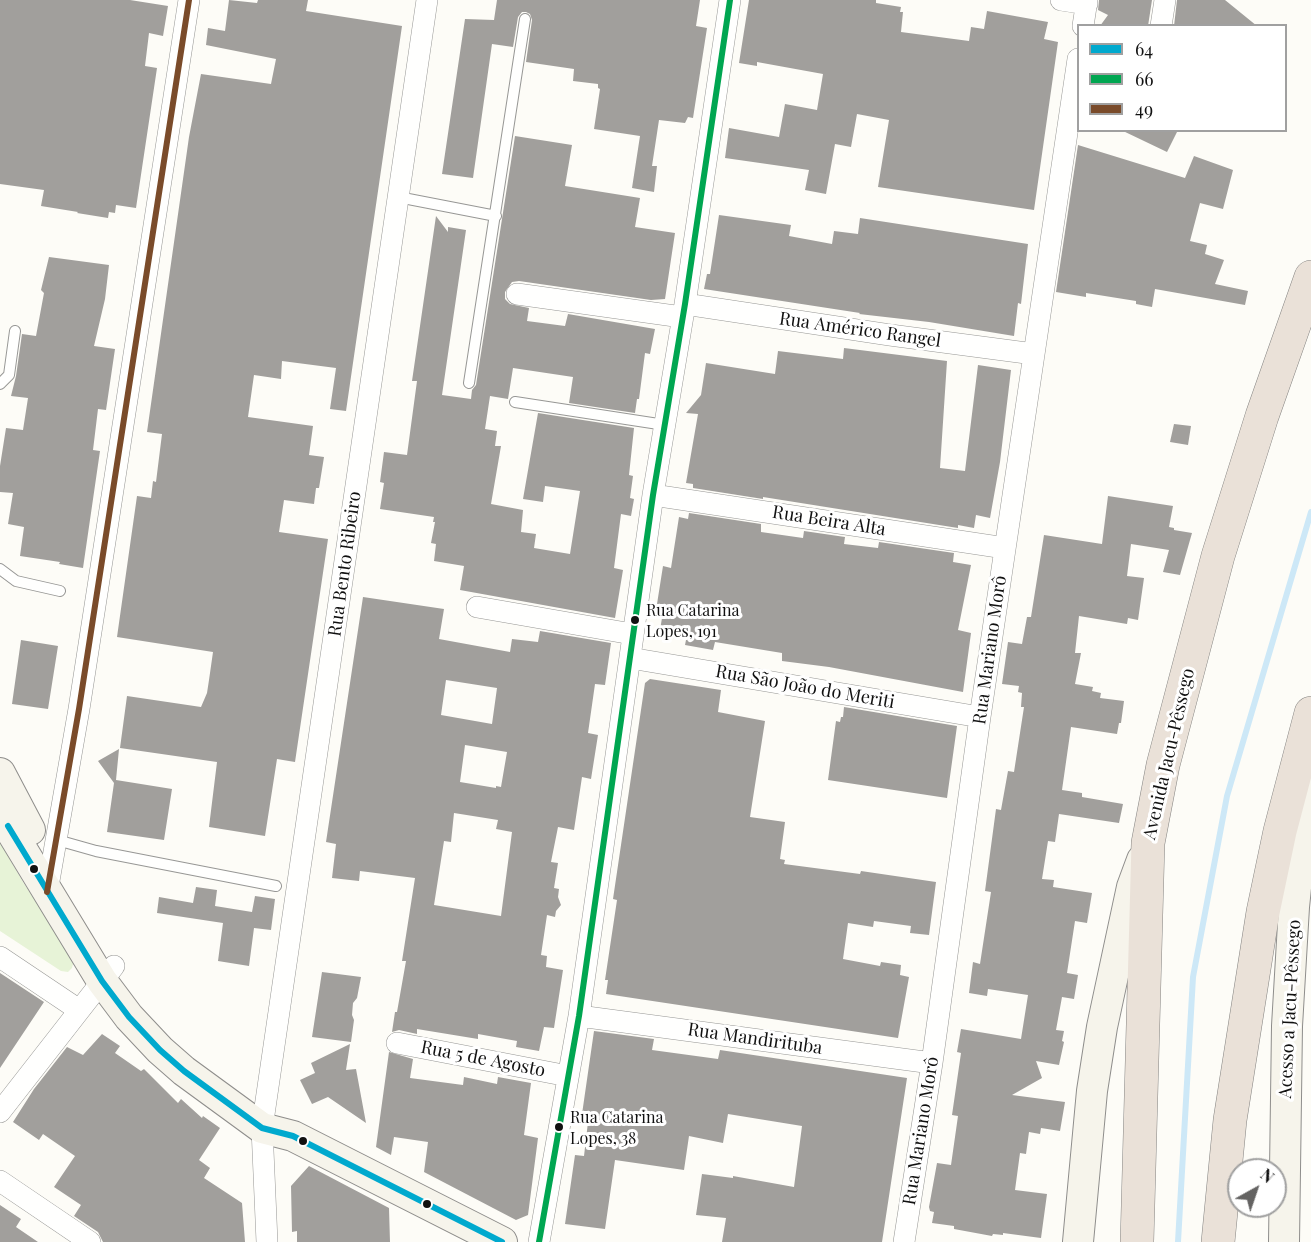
<!DOCTYPE html>
<meta charset="utf-8">
<style>
body{margin:0}
#map{position:relative;width:1311px;height:1242px;overflow:hidden;background:#fdfcf7;font-family:"Playfair Display",serif}
canvas{display:block}
.legend{position:absolute;left:1077px;top:24px;width:210px;height:108px;box-sizing:border-box;background:#fff;border:2px solid #a0a0a0;margin:0;padding:8px 10px;list-style:none;font-size:18px;color:#111}
.legend li{display:flex;align-items:center;gap:12px;height:30px}
.legend b{width:30px;border:2px solid #a0a0a0}
.north{position:absolute;left:1227px;top:1158px;width:60px;height:60px;box-sizing:border-box;background:#fff;border:2px solid #a0a0a0;border-radius:50%;rotate:40deg;font-size:16px;font-weight:700;line-height:24px;text-align:center;color:#111}
.north::after{content:'';display:block;margin:auto;width:21px;height:27px;background:#646362;clip-path:polygon(50% 0,100% 100%,50% 72%,0 100%)}
</style>
<div id="map">
<canvas width="1311" height="1242"></canvas>
<ul class="legend">
<li><b style="height:8px;background:#00a9ce"></b>64</li>
<li><b style="height:8px;background:#00a651"></b>66</li>
<li><b style="height:8px;background:#7a4b2a"></b>49</li>
</ul>
<div class="north">N</div>
</div>
<script>
const g = document.querySelector('canvas').getContext('2d');
g.lineJoin = 'round';
function fill(path, color) {
  g.fillStyle = color;
  g.fill(path, 'evenodd');
}
function toPath(rows) {
  const path = new Path2D();
  for (const r of rows) {
    path.moveTo(r[0], r[1]);
    for (let i = 2; i < r.length; i += 2) path.lineTo(r[i], r[i + 1]);
  }
  return path;
}
function trace(path, color, width, dash) {
  g.strokeStyle = color;
  g.lineWidth = width;
  g.lineCap = dash ? 'butt' : 'round';
  g.setLineDash(dash || []);
  g.stroke(path);
}
function label(font, color, halo, rows, align = 'center') {
  g.font = font + ' "Playfair Display",serif';
  g.lineWidth = 6;
  g.setLineDash([]);
  g.textBaseline = 'middle';
  g.strokeStyle = halo;
  g.fillStyle = color;
  for (const [text, x, y, turn = 0] of rows) {
    g.save();
    g.translate(x, y);
    g.rotate((+turn || 0) * Math.PI / 180);
    g.textAlign = isNaN(turn) ? turn : align;
    if (halo) g.strokeText(text, 0, 0);
    g.fillText(text, 0, 0);
    g.restore();
  }
}
fill(toPath([
 [0,842,23,882,74,960,72,968,68,972,61,971,0,931]
]), '#e7f3d7');
trace(toPath([
 [1178,1242,1193,977,1227,796,1311,512]
]), '#cde8f7', 6);
fill(toPath([
 [0,0,130,0,168,6,163,36,149,33,145,66,157,68,136,208,116,205,115,213,109,212,108,218,77,213,78,212,41,206,44,190,0,184],
 [229,0,257,3,258,0,308,0,306,11,402,26,346,411,330,409,336,368,282,361,281,379,254,375,248,417,313,426,309,455,324,457,319,488,316,488,314,504,284,500,279,532,328,539,295,762,277,759,265,836,209,827,217,762,120,748,127,696,201,707,207,693,209,680,213,652,117,637,137,496,151,498,153,481,156,482,162,434,147,432,189,137,201,74,271,84,276,59,206,45,208,28,225,31],
 [497,0,700,0,696,26,707,28,693,118,688,117,685,123,659,120,652,166,657,166,654,192,632,188,640,136,594,129,600,89,598,88,598,84,573,81,574,69,526,62,532,20,530,14,526,12,522,12,518,17,513,47,492,44,473,178,442,174,465,19,494,20],
 [749,0,876,0,876,3,901,7,900,12,903,12,901,32,969,41,971,27,984,29,987,11,1048,22,1044,39,1058,42,1034,210,878,187,889,120,857,114,851,147,835,144,826,194,805,190,809,170,725,158,729,128,779,137,785,104,817,110,823,74,757,62,757,66,739,63],
 [1099,0,1152,0,1148,26,1100,26,1108,15,1098,10],
 [1177,0,1225,0,1257,26,1174,26],
 [1121,130,1178,130,1167,152],
 [515,136,572,145,565,186,640,198,635,227,675,233,665,299,651,300,519,281,512,282,505,292,505,299,510,304,529,308,527,321,565,326,568,314,655,329,650,354,645,353,639,399,637,399,635,413,569,403,573,377,513,368,508,399,490,396,485,429,497,431,495,446,501,446,491,504,523,510,521,532,536,534,534,548,570,554,580,491,545,486,543,502,523,499,538,413,634,428,629,475,633,476,630,498,634,499,631,516,621,514,614,568,623,570,615,618,460,590,464,566,434,561,436,544,431,543,435,522,433,522,434,517,380,509,384,483,380,482,384,452,407,455,417,381,412,381,436,216,448,232,448,227,466,230,442,395,471,399,472,390,476,385],
 [1078,145,1185,178,1194,156,1233,170,1223,209,1200,203,1190,241,1207,245,1205,254,1224,260,1215,284,1248,291,1245,305,1155,289,1152,307,1136,304,1136,301,1086,293,1086,297,1056,292],
 [719,215,791,225,789,236,832,244,834,231,858,234,860,218,1028,244,1021,304,1018,303,1014,336,929,322,859,314,860,313,704,289,707,274,710,274],
 [49,257,109,265,105,299,94,346,115,349,106,410,98,409,93,450,100,451,83,568,59,564,60,562,20,556,24,527,8,524,13,493,0,492,0,466,6,428,23,430,28,398,11,396,16,376,22,334,36,336,44,293,41,290],
 [844,348,947,361,940,468,965,471,978,365,1011,370,1000,462,990,518,976,515,974,528,958,525,958,528,763,497,763,499,693,488,693,484,686,483,698,414,686,413,701,395,706,363,775,374,778,351,843,359],
 [1174,424,1191,426,1188,445,1170,442],
 [1108,496,1173,506,1169,527,1174,528,1174,530,1192,533,1180,575,1163,572,1169,550,1131,544,1127,576,1144,578,1138,620,1128,618,1127,624,1079,616,1075,653,1081,653,1075,684,1093,687,1092,691,1101,693,1100,698,1124,701,1121,723,1119,723,1117,734,1071,727,1062,790,1082,793,1082,797,1123,804,1119,823,1059,814,1055,842,1048,841,1042,879,1054,880,1053,887,1092,893,1087,923,1075,921,1067,973,1078,975,1074,999,1062,997,1056,1030,1064,1031,1062,1041,1064,1042,1059,1065,1036,1061,1042,1078,1012,1095,1065,1102,1060,1131,1041,1128,1040,1134,1029,1132,1026,1154,1020,1153,1015,1190,1047,1194,1041,1238,1003,1233,1003,1235,993,1234,992,1236,954,1229,954,1226,932,1223,934,1212,930,1211,929,1207,937,1163,951,1165,958,1116,952,1115,961,1053,957,1052,961,1029,1021,1039,1028,995,988,989,987,996,969,993,973,962,980,964,991,892,985,891,996,809,1001,810,1008,771,1014,772,1024,707,1021,707,1022,693,1018,692,1019,686,1002,684,1008,642,1022,644,1027,617,1031,617,1044,535,1102,544],
 [689,513,761,524,761,532,803,538,804,531,845,537,844,544,878,548,879,542,954,553,953,562,971,565,958,630,971,633,963,692,829,667,782,661,782,653,715,642,713,650,685,645,686,640,659,636,664,606,657,604,663,566,671,568,679,517,688,519],
 [363,597,444,609,439,639,510,652,512,639,538,642,540,631,611,643,605,685,595,684,588,733,598,735,591,779,582,777,574,830,558,827,551,862,558,863,554,888,559,889,558,897,561,905,556,911,555,917,547,915,541,955,547,956,546,967,563,970,554,1028,544,1027,539,1051,516,1047,517,1041,478,1034,478,1039,417,1029,417,1034,399,1030,392,1032,395,1012,397,1012,406,961,402,961,415,878,360,871,359,881,332,878,336,844,326,842],
 [446,680,497,688,492,724,441,715],
 [465,745,507,752,501,787,496,786,496,788,460,782],
 [454,813,498,820,496,829,512,832,501,916,434,905,444,841,451,842],
 [21,640,58,646,48,709,12,704],
 [650,679,721,690,718,712,765,721,750,817,785,822,780,859,785,860,784,864,860,874,861,871,936,882,929,935,910,933,911,926,874,921,873,927,848,923,843,959,880,966,881,962,901,965,900,975,909,977,898,1038,606,994,608,980,605,980,617,900,613,899,645,683],
 [844,707,957,726,947,798,828,780,836,721,840,722,841,717,843,717],
 [119,749,116,780,172,789,164,840,107,832,114,783,98,761],
 [196,887,217,890,215,906,252,912,255,896,275,899,271,930,254,928,249,966,218,961,223,923,157,913,159,897,193,903],
 [322,972,361,977,357,998,353,1003,352,1015,354,1020,351,1042,312,1037],
 [0,973,44,1002,0,1068],
 [594,1031,654,1039,652,1050,718,1059,720,1050,907,1078,882,1242,722,1242,726,1218,696,1215,702,1174,733,1178,733,1176,794,1187,802,1126,728,1114,723,1143,689,1136,684,1170,615,1160,605,1229,565,1224,575,1155,584,1156,588,1122,581,1121],
 [102,1034,120,1046,115,1053,141,1071,144,1069,178,1103,181,1099,202,1118,203,1116,220,1128,199,1160,210,1168,204,1178,242,1203,245,1242,103,1242,98,1232,74,1216,81,1205,54,1187,75,1156,43,1134,39,1140,13,1122,34,1089,67,1047,83,1055],
 [350,1044,346,1070,356,1069,366,1123,328,1097,312,1104,300,1080,315,1073,311,1063],
 [389,1052,413,1059,410,1078,463,1085,464,1077,497,1084,498,1077,531,1083,524,1135,538,1138,528,1215,516,1220,424,1172,428,1142,394,1137,391,1155,376,1147],
 [309,1166,389,1208,390,1242,297,1242,297,1231,292,1232,291,1186],
 [0,1205,21,1219,16,1227,38,1242,0,1242]
]), '#a19f9c');
const lane = toPath([
 [398,197,496,216],
 [469,383,525,19],
 [0,384,9,375,15,331],
 [515,402,665,425],
 [0,569,16,581,60,591],
 [57,840,96,851,276,886]
]);
const street = toPath([
 [1061,0,1087,4],
 [1083,26,1087,0],
 [1161,26,1165,0],
 [517,294,682,317],
 [685,304,890,335,1034,354],
 [653,495,1005,548],
 [477,607,632,634],
 [630,658,980,717],
 [47,892,79,709,189,0],
 [0,957,79,1010],
 [579,1016,932,1063],
 [397,1043,568,1076],
 [0,1112,114,966],
 [0,1181,90,1242],
 [267,1242,262,1128,427,0],
 [539,1242,579,1016,653,495,685,304,730,0],
 [904,1242,932,1063,980,717,1078,59]
]);
const secondary = toPath([
 [0,773,30,830],
 [0,813,102,981,129,1017,160,1050,184,1071,262,1128,293,1136,502,1242],
 [1078,1242,1092,1091,1102,1027,1132,887,1142,860],
 [1284,1242,1287,1026,1294,907,1309,760]
]);
const highway = toPath([
 [1137,1242,1148,843,1163,765,1218,556,1262,416,1311,277],
 [1218,1242,1230,1120,1263,912,1280,831,1311,713]
]);
trace(lane, '#979795', 12);
trace(street, '#979795', 22);
trace(secondary, '#8e8d8b', 32);
trace(highway, '#858482', 34);
trace(lane, '#fffffe', 10);
trace(street, '#fffffe', 21);
trace(secondary, '#f6f4eb', 30);
trace(highway, '#eae1d8', 33);
trace(toPath([
 [8,826,102,981,129,1017,160,1050,184,1071,262,1128,293,1136,502,1242]
]), '#00a9ce', 6);
trace(toPath([
 [539,1242,579,1016,653,495,685,304,730,0]
]), '#00a651', 6);
trace(toPath([
 [47,892,79,709,189,0]
]), '#7a4b2a', 6);
for (const [x, y, r, color] of [
 [635,620,5,"#111"],
 [34,869,5,"#111"],
 [559,1127,5,"#111"],
 [303,1141,5,"#111"],
 [427,1204,5,"#111"]
]) {
  const dot = new Path2D();
  dot.arc(x, y, r, 0, 2 * Math.PI);
  g.fillStyle = color;
  g.fill(dot);
  trace(dot, '#fff', 2);
}
label('16px', '#111', '#fff', [
 ["Rua Catarina",646,611],
 ["Lopes, 191",646,632],
 ["Rua Catarina",570,1118],
 ["Lopes, 38",570,1139]
], 'left');
label('18px', '#111', '#fff', [
 ["Rua Américo Rangel",860,330,8],
 ["Rua Beira Alta",829,521,9],
 ["Rua Bento Ribeiro",345,564,-82],
 ["Rua Mariano Morô",990,650,-82],
 ["Rua São João do Meriti",805,687,10],
 ["Avenida Jacu-Pêssego",1169,754,-77],
 ["Acesso a Jacu-Pêssego",1290,1009,-87],
 ["Rua Mandirituba",755,1039,8],
 ["Rua 5 de Agosto",483,1059,11],
 ["Rua Mariano Morô",921,1131,-81]
]);
</script>
